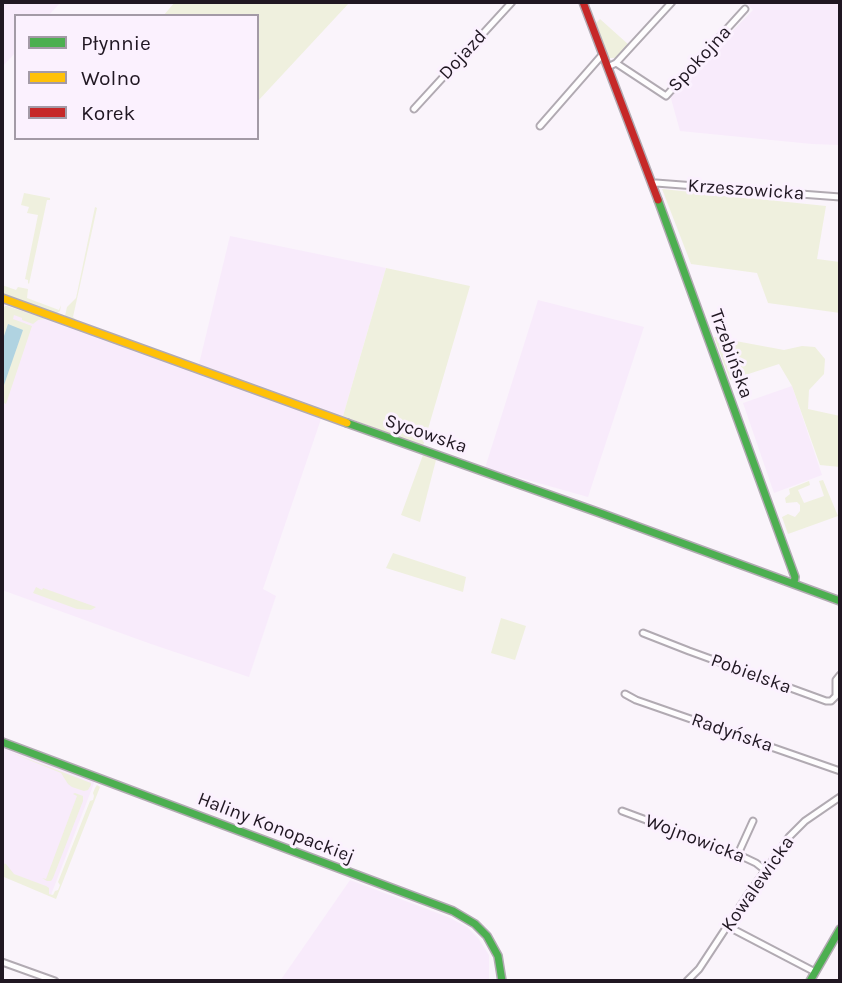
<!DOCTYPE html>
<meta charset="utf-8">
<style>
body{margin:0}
#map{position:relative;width:842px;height:983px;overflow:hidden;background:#faf4fb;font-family:Karla,sans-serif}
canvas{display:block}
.frame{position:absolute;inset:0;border:4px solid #201722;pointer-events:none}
.legend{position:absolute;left:14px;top:14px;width:245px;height:126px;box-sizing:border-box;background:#fbf1fe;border:2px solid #a39aa6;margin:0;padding:9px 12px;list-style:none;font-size:21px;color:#201722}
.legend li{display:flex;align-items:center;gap:14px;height:35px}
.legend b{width:35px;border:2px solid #a39aa6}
</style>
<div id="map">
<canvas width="842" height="983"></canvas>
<div class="frame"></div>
<ul class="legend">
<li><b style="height:9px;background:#4caf50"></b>Płynnie</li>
<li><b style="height:9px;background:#ffc107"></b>Wolno</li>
<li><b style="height:9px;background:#c62828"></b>Korek</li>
</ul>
</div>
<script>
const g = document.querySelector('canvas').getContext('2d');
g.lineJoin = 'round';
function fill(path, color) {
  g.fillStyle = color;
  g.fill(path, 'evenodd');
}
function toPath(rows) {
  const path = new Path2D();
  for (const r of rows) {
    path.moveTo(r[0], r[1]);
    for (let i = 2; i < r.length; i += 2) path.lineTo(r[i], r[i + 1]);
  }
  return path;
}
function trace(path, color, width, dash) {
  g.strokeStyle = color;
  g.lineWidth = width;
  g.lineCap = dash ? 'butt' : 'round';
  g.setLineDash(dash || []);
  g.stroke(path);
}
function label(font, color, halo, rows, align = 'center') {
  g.font = font + ' Karla,sans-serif';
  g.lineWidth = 6;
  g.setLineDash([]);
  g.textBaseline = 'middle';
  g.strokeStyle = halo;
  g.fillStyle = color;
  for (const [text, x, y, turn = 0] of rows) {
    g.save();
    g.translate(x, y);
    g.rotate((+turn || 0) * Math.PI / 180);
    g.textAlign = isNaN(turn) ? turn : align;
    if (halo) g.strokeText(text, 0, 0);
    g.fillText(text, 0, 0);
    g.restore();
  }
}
fill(toPath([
 [2,2,61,2,48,16,16,16,16,52,2,67],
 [745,2,840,2,840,145,812,144,680,131,670,95,753,10],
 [230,236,386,268,343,416,199,364],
 [538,300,644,327,588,497,485,468],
 [17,309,321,419,263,589,276,596,249,677,151,644,2,590,2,317],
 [792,386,822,475,774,493,743,403],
 [2,742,96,778,51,895,2,876],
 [350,880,448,917,467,927,478,938,489,955,489,981,280,981]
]), '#f8ebfb');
fill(toPath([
 [175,2,350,2,257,102,257,16,163,16],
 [600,19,629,45,615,58,609,58,596,23],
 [662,189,826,206,817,259,840,262,840,313,768,303,757,273,691,264],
 [24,193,50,198,50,200,47,200,29,284,28,283,28,280,25,279,38,215,27,213,29,207,21,205],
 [95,207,97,208,73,317,80,323,66,318,65,316,67,307,76,298],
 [386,268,470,286,423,446,343,416],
 [2,285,16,290,18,287,28,289,27,298,59,310,61,305,60,311,56,314,2,295],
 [5,306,7,306,46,319,38,320,33,324,22,320,22,318,14,315,13,319,32,326,6,404,2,402,2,310],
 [714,337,784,350,802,346,815,347,825,359,824,374,809,390,808,409,840,416,840,467,820,465,792,386,779,364,730,380],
 [423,455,436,460,420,522,401,515],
 [823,480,838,516,788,534,782,517,788,514,795,517,800,511,800,505,797,502,786,503,785,498,790,494,789,489,809,481,810,485,798,490,804,503,824,496,819,481],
 [393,553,466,577,463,592,386,568],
 [36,587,42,590,43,588,96,607,91,610,77,609,33,593],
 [501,618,526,626,515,660,491,653],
 [2,749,91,783,91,785,88,790,84,791,72,787,68,784,61,773],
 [97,785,100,787,56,899,4,877,2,883,2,863,6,864,14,874,46,886,49,888,49,894,53,895,55,891,58,890,60,885,58,882,90,801,93,800,94,796,93,793,95,788],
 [75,793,83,796,83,801,53,878,51,881,47,881,42,878,46,879,77,796,73,794]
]), '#eff0de');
fill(toPath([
 [8,324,23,330,4,385,2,384,2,342]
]), '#b0d3e1');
const street = toPath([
 [616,63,666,96,745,9],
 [608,67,616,63,672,2],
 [414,109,512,2],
 [540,126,603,54],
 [652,184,656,183,840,197],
 [643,633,689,651,826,701,831,701,836,696,836,680,840,675],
 [625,694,636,700,840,771],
 [622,811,735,853,756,863,765,870],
 [738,854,753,821],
 [727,926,815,972],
 [2,962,55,981],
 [687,981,699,969,747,896,789,837,805,821,840,797]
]);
const fast = toPath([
 [658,200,795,577,794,583],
 [347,423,603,514,840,601],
 [2,742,453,911,475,924,487,936,498,956,502,981],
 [810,981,840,929]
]);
const slow = toPath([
 [2,298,347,423]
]);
const jam = toPath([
 [583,2,658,200]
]);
trace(street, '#b1aab2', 9);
trace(fast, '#b1aab2', 10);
trace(slow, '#b1aab2', 10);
trace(jam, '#b1aab2', 10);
trace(street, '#fefdfe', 5);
trace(fast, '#4caf50', 7);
trace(slow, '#ffc107', 7);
trace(jam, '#c62828', 7);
label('19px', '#201722', '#fbf1fe', [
 ["Dojazd",463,55,-47],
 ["Spokojna",700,59,-47],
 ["Krzeszowicka",746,190,4],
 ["Trzebińska",731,354,70],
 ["Sycowska",426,434,19],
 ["Pobielska",751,674,20],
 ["Radyńska",732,733,19],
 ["Haliny Konopackiej",276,828,21],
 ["Wojnowicka",695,839,21],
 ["Kowalewicka",758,884,-55]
]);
</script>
